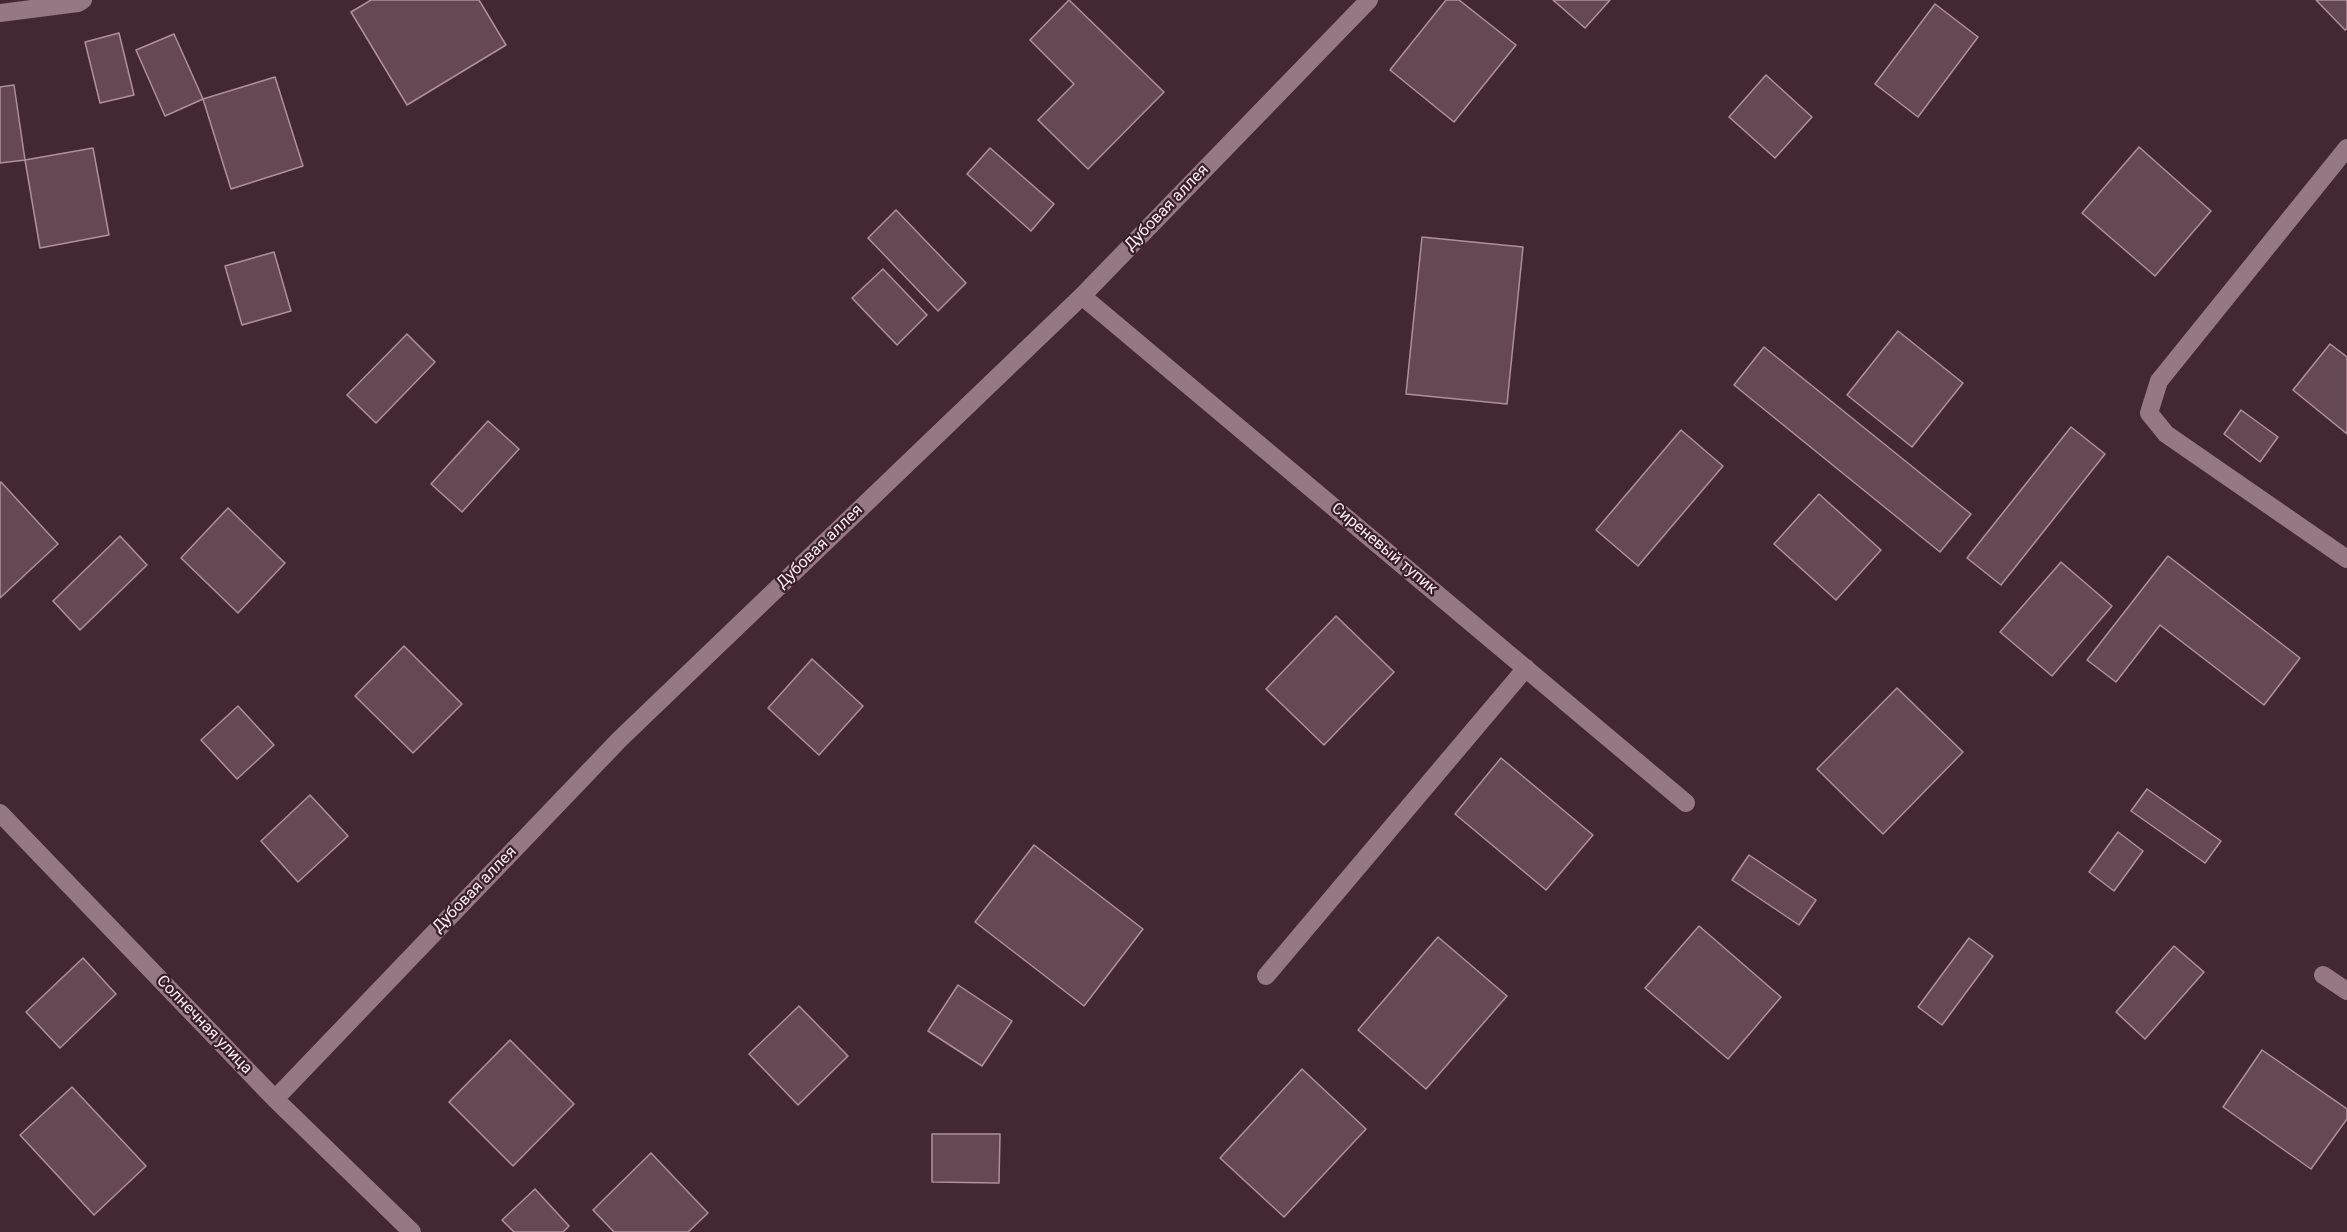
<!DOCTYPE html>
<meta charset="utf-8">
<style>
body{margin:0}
canvas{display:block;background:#432834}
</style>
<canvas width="2347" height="1232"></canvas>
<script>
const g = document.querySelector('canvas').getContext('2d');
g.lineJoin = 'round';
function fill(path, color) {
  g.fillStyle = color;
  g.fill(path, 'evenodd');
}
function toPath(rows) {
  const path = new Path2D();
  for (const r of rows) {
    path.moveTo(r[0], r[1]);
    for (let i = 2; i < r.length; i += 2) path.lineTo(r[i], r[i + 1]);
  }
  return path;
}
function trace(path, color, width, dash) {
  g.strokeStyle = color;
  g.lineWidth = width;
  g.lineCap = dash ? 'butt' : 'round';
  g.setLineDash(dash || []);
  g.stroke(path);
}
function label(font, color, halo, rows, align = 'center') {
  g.font = font + ' Roboto,sans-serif';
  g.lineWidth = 4.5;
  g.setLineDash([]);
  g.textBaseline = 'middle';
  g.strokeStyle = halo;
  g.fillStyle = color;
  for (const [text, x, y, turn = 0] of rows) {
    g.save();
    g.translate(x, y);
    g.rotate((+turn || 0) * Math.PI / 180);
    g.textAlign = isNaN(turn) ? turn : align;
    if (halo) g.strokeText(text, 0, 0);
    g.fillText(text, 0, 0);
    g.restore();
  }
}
const building = toPath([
 [371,0,479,0,506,45,407,105,351,12,371,0],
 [1069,0,1164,92,1088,169,1038,120,1074,84,1030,40,1069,0],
 [1446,0,1459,0,1516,45,1454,122,1390,70,1446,0],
 [1553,0,1610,0,1585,28,1553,0],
 [2316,0,2347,0,2347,29,2345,30,2316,0],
 [1935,4,1978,37,1918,117,1875,84,1935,4],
 [119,33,134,95,100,103,85,42,119,33],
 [174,34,203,99,165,116,136,50,174,34],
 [1766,75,1812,117,1775,158,1729,117,1766,75],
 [275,77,303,166,231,189,203,99,275,77],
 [14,85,25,160,0,163,0,87,14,85],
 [2139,147,2211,211,2155,276,2082,213,2139,147],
 [93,148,109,235,40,248,25,160,93,148],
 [990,148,1054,204,1031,231,967,174,990,148],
 [896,210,966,283,938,311,868,238,896,210],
 [1422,237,1523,247,1507,404,1406,394,1422,237],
 [274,252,291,311,242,325,225,266,274,252],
 [883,269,927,315,897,345,852,298,883,269],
 [1898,331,1963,383,1912,447,1847,395,1898,331],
 [407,334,435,362,376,423,347,395,407,334],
 [2330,344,2347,357,2347,434,2293,390,2330,344],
 [1764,347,1971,514,1940,552,1734,385,1764,347],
 [2241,410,2278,437,2260,462,2224,434,2241,410],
 [488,421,519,449,462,512,431,484,488,421],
 [2071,427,2105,454,2001,585,1967,558,2071,427],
 [1681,430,1723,466,1638,566,1596,530,1681,430],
 [1,482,58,544,0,598,0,483,1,482],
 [1819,494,1881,550,1836,600,1774,544,1819,494],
 [228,508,285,563,238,613,181,558,228,508],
 [120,536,147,565,80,630,53,601,120,536],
 [2168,556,2300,658,2264,705,2160,625,2116,682,2087,660,2168,556],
 [2061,562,2112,606,2052,676,2000,632,2061,562],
 [1336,616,1394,672,1324,745,1266,689,1336,616],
 [404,646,462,704,413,753,355,696,404,646],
 [812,659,863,706,819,755,768,708,812,659],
 [1897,688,1963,752,1883,834,1817,769,1897,688],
 [238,706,274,745,237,779,201,740,238,706],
 [1501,758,1593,835,1546,890,1455,814,1501,758],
 [2147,789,2221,841,2205,863,2131,811,2147,789],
 [310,795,348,836,298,882,261,841,310,795],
 [2118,832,2143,851,2114,891,2089,872,2118,832],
 [1034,845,1143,929,1084,1006,975,922,1034,845],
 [1749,855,1816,900,1799,925,1732,880,1749,855],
 [1699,926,1781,997,1728,1059,1645,988,1699,926],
 [1438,937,1507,996,1426,1089,1358,1030,1438,937],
 [1969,938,1993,956,1942,1025,1918,1007,1969,938],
 [2174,946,2204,972,2145,1039,2116,1012,2174,946],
 [83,958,116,994,60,1048,26,1012,83,958],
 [958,985,1012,1021,982,1066,928,1031,958,985],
 [799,1006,848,1056,798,1105,749,1054,799,1006],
 [510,1040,574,1104,513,1166,449,1102,510,1040],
 [2262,1050,2347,1109,2347,1119,2311,1169,2223,1107,2262,1050],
 [1302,1069,1366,1129,1284,1217,1220,1158,1302,1069],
 [72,1087,146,1166,94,1215,20,1135,72,1087],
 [932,1134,1000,1134,999,1183,932,1182,932,1134],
 [651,1153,708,1213,688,1232,614,1232,593,1210,651,1153],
 [535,1189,569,1226,563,1232,514,1232,502,1220,535,1189]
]);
fill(building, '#654854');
trace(building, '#b08f9c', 1.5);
trace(toPath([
 [0,13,78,3,83,0],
 [2347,148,2159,381,2149,413,2166,434,2347,559],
 [1082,296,1686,803],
 [0,813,275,1099,412,1232],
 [2323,975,2347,991],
 [1266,976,1526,668],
 [275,1099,620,739,1082,296,1369,0]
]), '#967784', 18);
label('16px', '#fbe9f0', '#381e2a', [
 ["Дубовая аллея",1167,208,-46],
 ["Дубовая аллея",820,547,-44],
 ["Сиреневый тупик",1384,549,40],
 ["Дубовая аллея",475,890,-46],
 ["Солнечная улица",204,1025,46]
]);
</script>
